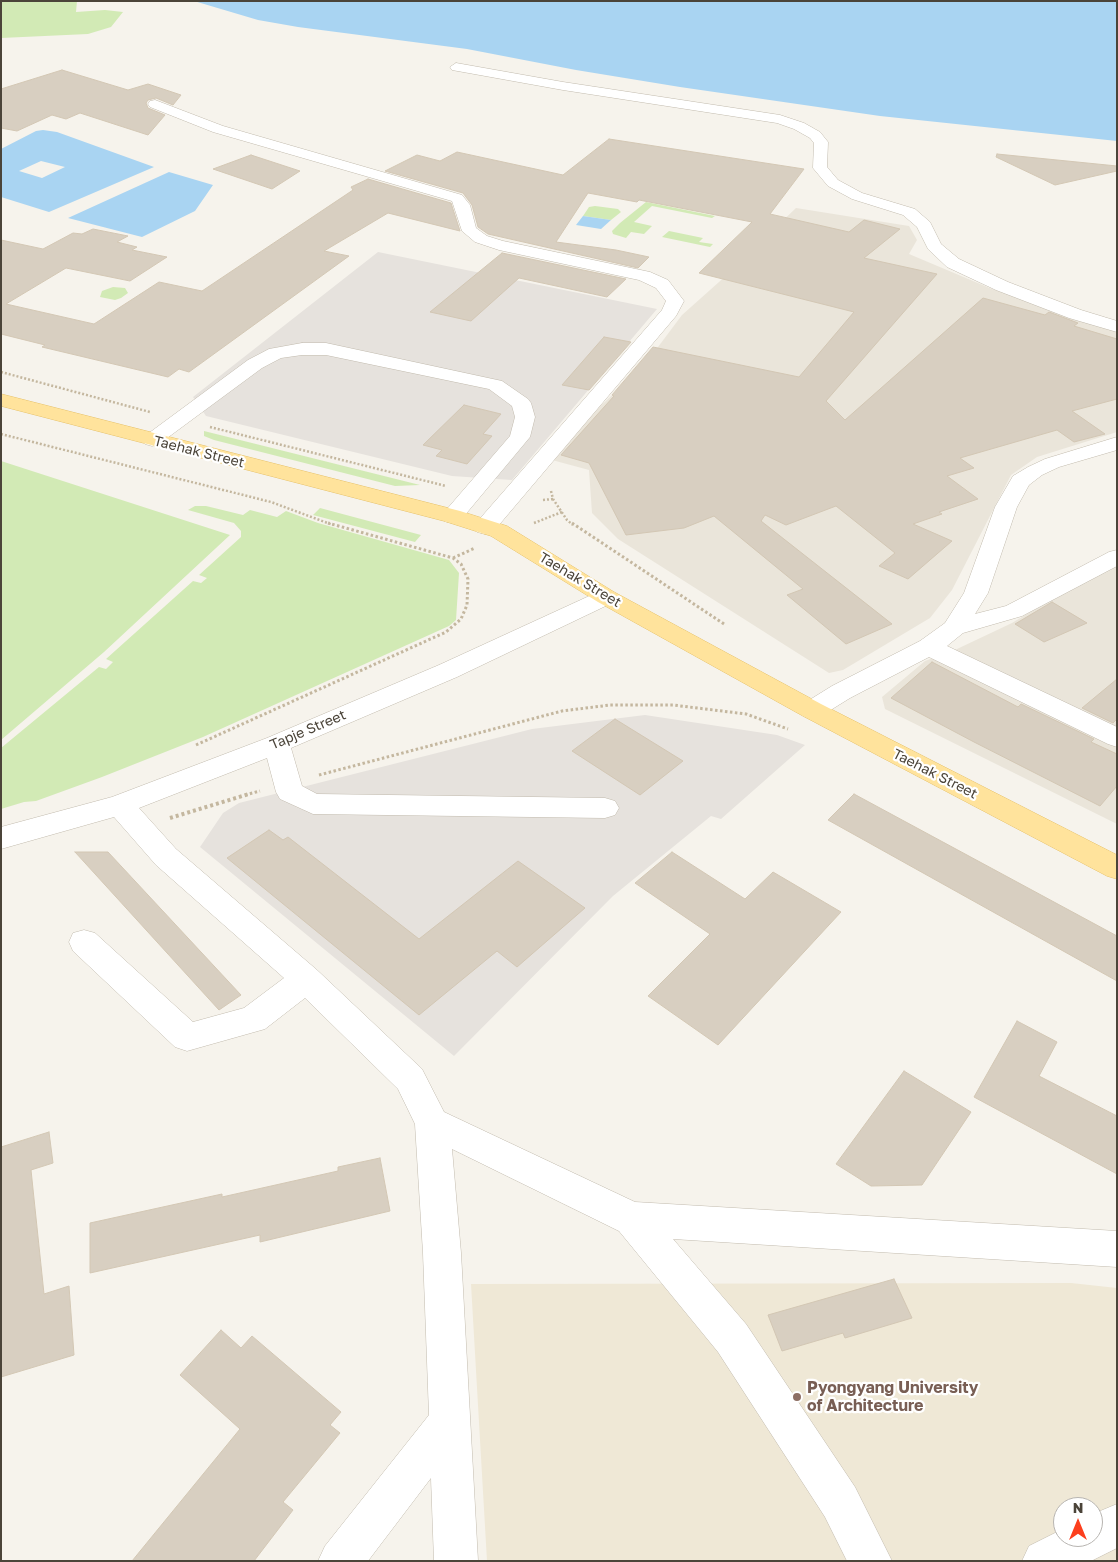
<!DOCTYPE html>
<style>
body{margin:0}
#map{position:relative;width:1118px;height:1562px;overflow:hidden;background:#f6f3ec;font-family:"Golos Text",sans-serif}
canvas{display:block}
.frame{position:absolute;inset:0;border:2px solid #4b4439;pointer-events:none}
.north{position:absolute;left:1053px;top:1497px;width:50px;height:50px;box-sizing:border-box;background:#fff;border:1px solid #b7b4b0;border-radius:50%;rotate:0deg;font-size:14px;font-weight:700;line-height:20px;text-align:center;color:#4b4439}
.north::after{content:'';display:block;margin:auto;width:18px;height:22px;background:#fc3f1d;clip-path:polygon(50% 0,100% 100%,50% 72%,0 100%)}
</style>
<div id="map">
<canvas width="1118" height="1562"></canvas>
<div class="frame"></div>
<div class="north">N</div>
</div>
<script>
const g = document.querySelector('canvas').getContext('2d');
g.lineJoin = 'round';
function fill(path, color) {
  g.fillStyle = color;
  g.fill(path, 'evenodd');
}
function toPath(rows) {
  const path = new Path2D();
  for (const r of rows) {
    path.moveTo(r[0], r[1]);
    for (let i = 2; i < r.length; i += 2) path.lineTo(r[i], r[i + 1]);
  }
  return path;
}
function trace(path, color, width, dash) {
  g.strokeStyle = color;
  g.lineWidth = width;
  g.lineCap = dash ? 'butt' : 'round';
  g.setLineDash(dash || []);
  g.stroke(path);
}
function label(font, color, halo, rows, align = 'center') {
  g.font = font + ' "Golos Text",sans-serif';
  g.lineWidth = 4.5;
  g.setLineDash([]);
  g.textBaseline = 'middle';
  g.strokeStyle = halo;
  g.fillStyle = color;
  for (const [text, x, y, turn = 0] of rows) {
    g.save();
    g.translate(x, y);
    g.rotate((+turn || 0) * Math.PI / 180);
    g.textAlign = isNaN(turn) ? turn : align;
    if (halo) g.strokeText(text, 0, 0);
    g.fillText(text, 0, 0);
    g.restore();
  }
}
fill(toPath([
 [796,208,909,226,917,240,909,254,992,289,1117,330,1117,432,1037,457,1011,475,952,590,930,618,843,670,829,673,618,539,592,513,589,470,552,460,572,433,646,363,682,315,719,282],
 [1117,566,1117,824,885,709,882,697,925,661,957,649,1012,623,1053,598]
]), '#eae5da');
fill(toPath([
 [378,252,657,309,512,480,452,476,206,416,193,397],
 [645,715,777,735,805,745,721,819,711,816,613,896,454,1056,200,847,223,813,239,803,532,729]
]), '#e6e2dd');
fill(toPath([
 [1071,1283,1117,1288,1117,1561,487,1561,471,1284],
 [1063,1507,1093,1507,1093,1537,1063,1537]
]), '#efe8d6');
fill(toPath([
 [1,1,77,1,76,12,105,10,123,12,111,27,88,34,1,38],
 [646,202,715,216,712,218,652,206,634,222,652,226,644,234,631,232,626,238,613,234,612,231,620,223],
 [595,206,618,209,621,212,611,220,583,216,589,207],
 [669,231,703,238,699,242,713,244,710,247,662,237],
 [113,287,125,288,128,293,121,298,115,300,100,297,102,291],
 [204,431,420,485,395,486,214,440,204,436],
 [1,461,230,535,104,652,1,740],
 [195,506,206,506,243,515,250,510,277,517,286,511,318,523,449,560,459,573,456,620,449,626,203,737,102,777,36,801,24,802,1,809,1,748,99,667,106,669,113,662,106,659,193,581,201,583,207,578,199,575,241,537,241,531,234,523,188,510],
 [320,508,421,535,415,542,313,515]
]), '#d2eab5');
fill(toPath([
 [194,1,1117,1,1117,141,880,116,680,87,576,70,467,49,298,27,258,20],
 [43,130,57,132,154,167,49,212,1,197,1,149,36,131],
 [41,161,65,167,42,178,19,171],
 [169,172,213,185,195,211,142,237,68,218],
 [583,216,611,220,601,229,576,225]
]), '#a9d4f2');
const building = toPath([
 [62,70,128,90,148,84,181,95,173,105,156,98,148,100,146,103,148,108,165,115,148,135,80,113,66,119,52,115,17,131,1,128,1,89,62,70],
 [609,139,804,169,770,214,849,232,864,220,900,229,864,258,937,274,826,401,845,420,983,298,1045,315,1049,312,1078,323,1074,326,1117,339,1117,399,1072,411,1105,434,1074,442,1057,430,960,458,974,468,947,476,978,499,939,512,942,514,913,524,952,541,908,579,879,566,895,553,836,506,786,525,765,515,761,521,892,624,846,644,787,595,803,589,714,516,684,528,626,535,589,463,561,455,614,396,612,395,653,347,799,377,854,312,699,273,752,222,639,200,637,202,588,193,556,242,616,250,649,257,638,268,488,234,478,227,472,205,463,193,385,171,417,155,440,161,457,152,563,175,609,139],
 [997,154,1117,166,1117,171,1055,185,996,157,997,154],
 [251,155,300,171,272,189,213,169,251,155],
 [368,179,451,203,460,231,388,213,324,251,349,256,189,372,179,369,168,377,42,347,45,345,1,334,1,240,43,249,73,233,82,234,93,229,128,236,117,242,137,247,132,250,167,257,130,281,66,268,6,304,94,324,159,282,202,291,353,190,351,187,368,179],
 [502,253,626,279,607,297,519,278,471,321,430,312,502,253],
 [604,337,631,342,589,390,562,385,604,337],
 [464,405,501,414,483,434,492,436,467,464,436,456,442,450,423,445,464,405],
 [1052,602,1087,623,1044,642,1015,624,1052,602],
 [932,662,1018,707,1021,704,1094,739,1091,742,1117,754,1117,786,1100,806,974,742,891,698,932,662],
 [1117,679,1117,719,1113,723,1082,708,1117,679],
 [615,719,683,761,640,795,572,751,615,719],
 [854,794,1117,936,1117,981,828,820,854,794],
 [269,830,283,840,288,837,419,939,518,861,585,908,517,967,497,951,419,1015,227,858,269,830],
 [75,852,108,852,241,995,219,1010,75,852],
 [672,852,745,899,773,872,841,912,718,1045,648,996,710,934,635,883,672,852],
 [1017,1021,1057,1042,1039,1076,1117,1116,1117,1174,974,1097,1017,1021],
 [904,1071,971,1112,922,1185,871,1186,836,1164,904,1071],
 [49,1132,53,1163,31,1170,44,1294,69,1286,74,1355,1,1377,1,1147,49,1132],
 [380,1158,390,1211,260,1242,260,1235,90,1273,90,1223,222,1194,222,1197,338,1171,338,1167,380,1158],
 [894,1279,912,1318,845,1338,843,1333,782,1351,768,1315,894,1279],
 [221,1330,241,1348,252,1336,341,1412,330,1425,340,1433,283,1502,293,1510,254,1561,132,1561,240,1429,180,1375,221,1330]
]);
fill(building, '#d8cfc1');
trace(building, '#d3c7b4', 1);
const minor = toPath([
 [456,63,563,82,780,115,804,123,820,132,828,142,827,167,838,180,862,193,915,209,930,222,941,244,959,259,1008,282,1081,310,1117,321,1117,332,1069,318,996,290,947,267,928,249,917,227,903,215,852,199,828,186,813,168,814,143,810,138,794,129,777,123,563,90,452,70,450,67,456,63],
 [155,100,223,126,462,195,470,205,476,228,487,236,503,241,650,272,668,280,684,301,676,316,493,532,485,534,477,532,474,527,477,522,662,310,666,301,656,288,639,280,499,250,475,242,462,231,452,201,213,132,150,107,148,104,150,101,155,100],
 [302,343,326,343,502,381,528,399,531,403,535,417,530,437,460,521,452,523,444,521,441,516,510,436,515,417,512,406,489,389,326,355,302,355,281,358,262,368,159,444,152,446,145,444,142,440,145,436,248,360,269,349,302,343],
 [1117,437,1117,450,1059,467,1042,475,1029,485,1017,507,988,593,975,614,1006,606,1109,552,1117,550,1117,566,1022,616,963,633,947,646,1117,727,1117,747,1108,744,929,657,850,698,821,716,812,719,803,716,799,710,803,704,832,686,920,641,945,623,964,593,995,507,1013,476,1028,467,1045,459,1117,437],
 [606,590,614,592,618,597,614,602,457,677,291,748,302,786,317,794,605,798,615,801,619,808,615,815,605,818,313,814,280,799,276,792,267,758,139,808,176,849,317,970,422,1069,444,1112,635,1202,1117,1231,1117,1267,673,1239,746,1324,855,1487,892,1561,847,1561,825,1517,718,1352,619,1231,452,1149,461,1253,478,1561,434,1561,431,1478,368,1561,318,1561,325,1546,429,1415,423,1253,415,1124,398,1089,305,998,265,1029,187,1051,175,1047,73,951,69,942,73,933,84,930,95,933,193,1022,244,1008,284,978,156,865,114,817,1,849,1,827,112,797,267,738,439,665,598,592,606,590],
 [1117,1504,1117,1548,1091,1561,1022,1561,1029,1546,1063,1529,1063,1537,1093,1537,1093,1514,1117,1504]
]);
const major = toPath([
 [1,394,460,511,507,526,614,592,821,704,1117,855,1117,879,1107,876,803,716,598,602,491,536,444,521,1,406,1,394]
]);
trace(minor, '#c2bbae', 1);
trace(major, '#e6c16a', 1);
trace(toPath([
 [1,372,150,412],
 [210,427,446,486],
 [1,434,271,502,333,525],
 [551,491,553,499,567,520,573,525],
 [543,500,553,499],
 [534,523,562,512]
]), '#c4b79f', 2.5, [2, 2]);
trace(toPath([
 [572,523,724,624],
 [453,558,475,548],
 [196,745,446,632,461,619,467,605,468,579,461,564,453,558,328,523],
 [319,775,562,711,610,705,673,705,746,714,788,729],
 [245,795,260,791]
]), '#c4b79f', 3, [2.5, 2.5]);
trace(toPath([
 [170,818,249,794]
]), '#c4b79f', 4, [3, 3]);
fill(minor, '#fff');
fill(major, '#ffe39c');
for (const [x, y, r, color] of [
 [797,1397,5,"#8d6e63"]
]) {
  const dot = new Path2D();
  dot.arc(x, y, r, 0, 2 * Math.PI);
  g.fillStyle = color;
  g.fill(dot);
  trace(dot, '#fff', 2);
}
label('14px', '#4b4439', '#fff', [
 ["Taehak Street",199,452,14],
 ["Taehak Street",580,580,31],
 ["Tapje Street",308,730,-23],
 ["Taehak Street",935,774,27]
]);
label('bold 16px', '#785e54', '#fff', [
 ["Pyongyang University",807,1388],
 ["of Architecture",807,1406]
], 'left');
</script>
